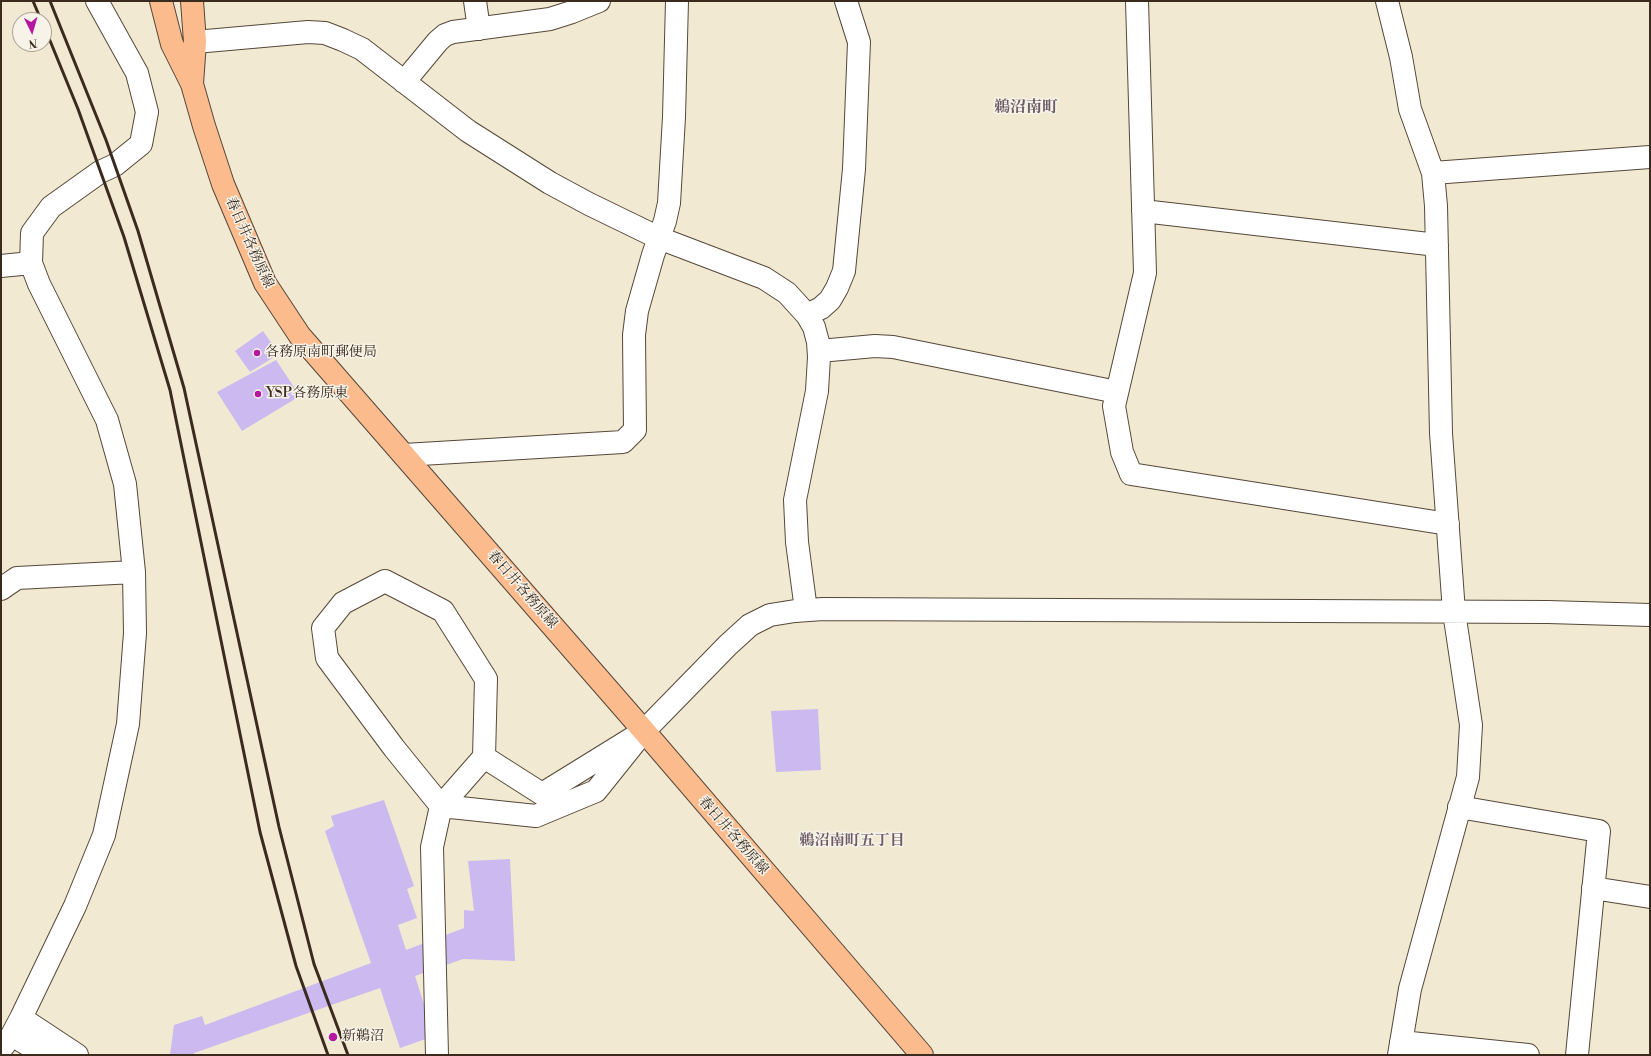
<!DOCTYPE html>
<meta charset="utf-8">
<style>
body{margin:0}
#map{position:relative;width:1651px;height:1056px;overflow:hidden;background:#f2e9d2;font-family:"Libre Bodoni",serif}
canvas{display:block}
.frame{position:absolute;inset:0;border:2px solid #3b2a1e;pointer-events:none}
.north{position:absolute;left:12px;top:12px;width:40px;height:40px;box-sizing:border-box;background:#f7f3e8;border:1px solid #aca397;border-radius:50%;rotate:175deg;font-size:11px;font-weight:700;line-height:16px;text-align:center;color:#3b2a1e}
.north::after{content:'';display:block;margin:auto;width:14px;height:18px;background:#b5179e;clip-path:polygon(50% 0,100% 100%,50% 72%,0 100%)}
</style>
<div id="map">
<canvas width="1651" height="1056"></canvas>
<div class="frame"></div>
<div class="north">N</div>
</div>
<script>
const g = document.querySelector('canvas').getContext('2d');
g.lineJoin = 'round';
function fill(path, color) {
  g.fillStyle = color;
  g.fill(path, 'evenodd');
}
function toPath(rows) {
  const path = new Path2D();
  for (const r of rows) {
    path.moveTo(r[0], r[1]);
    for (let i = 2; i < r.length; i += 2) path.lineTo(r[i], r[i + 1]);
  }
  return path;
}
function trace(path, color, width, dash) {
  g.strokeStyle = color;
  g.lineWidth = width;
  g.lineCap = dash ? 'butt' : 'round';
  g.setLineDash(dash || []);
  g.stroke(path);
}
function label(font, color, halo, rows, align = 'center') {
  g.font = font + ' "Libre Bodoni","Noto Serif JP",serif';
  g.lineWidth = 3;
  g.setLineDash([]);
  g.textBaseline = 'middle';
  g.strokeStyle = halo;
  g.fillStyle = color;
  for (const [text, x, y, turn = 0] of rows) {
    g.save();
    g.translate(x, y);
    g.rotate((+turn || 0) * Math.PI / 180);
    g.textAlign = isNaN(turn) ? turn : align;
    if (halo) g.strokeText(text, 0, 0);
    g.fillText(text, 0, 0);
    g.restore();
  }
}
fill(toPath([
 [263,331,279,354,250,372,235,351],
 [276,360,300,396,242,431,217,392],
 [818,709,821,770,776,772,771,711],
 [384,800,414,886,407,889,417,918,398,925,406,950,464,928,464,910,474,911,468,861,510,859,515,961,463,959,415,976,434,1036,400,1048,380,988,194,1053,194,1055,170,1055,174,1025,202,1016,205,1025,371,963,325,831,334,826,331,816]
]), '#cbb9f0');
const minor = toPath([
 [475,1,479,29],
 [1137,1,1145,273,1114,406,1122,452,1131,474,1448,524],
 [1387,1,1401,57,1410,109,1433,173,1436,206,1441,433,1454,612,1471,725,1468,777,1410,989,1399,1055],
 [195,42,308,32,325,33,343,40,362,49,468,131,550,183,589,204,659,238,764,278,787,293,807,315,814,327,818,342,819,357,817,391,795,500,797,542,806,610],
 [404,82,438,41,445,35,453,32,550,19,572,12,599,1],
 [1433,173,1650,157],
 [1143,211,1437,245],
 [1,266,31,263],
 [807,315,821,308,830,300,837,288,844,271,854,169,859,42,846,1],
 [819,351,875,346,893,347,1117,392],
 [404,455,623,442,635,430,634,335,637,311,653,255,665,221,669,203,674,117,677,1],
 [1,589,17,578,134,572],
 [644,731,542,794,484,757,486,679,443,611,385,581,343,603,323,628,327,658,394,748,441,806,536,816,596,791,644,731,728,645,750,625,770,615,795,611,823,609,1548,612,1650,615],
 [1459,807,1599,831,1577,1055],
 [1593,888,1650,897],
 [21,1018,77,1055],
 [12,1035,45,1055],
 [1401,1042,1528,1055],
 [1,1049,12,1035,21,1018,75,906,104,835,128,724,135,633,134,572,125,484,107,420,39,284,31,263,32,233,51,207,100,172,115,165,141,144,147,112,137,73,97,1],
 [437,1055,432,847,441,806,484,757]
]);
const major = toPath([
 [161,1,172,44,192,84,204,126,223,184,265,283,300,336,644,731,922,1055],
 [192,84,195,42,192,1]
]);
trace(minor, '#564739', 24);
trace(major, '#564739', 24);
trace(minor, '#fff', 22);
trace(major, '#fbbb8d', 22);
trace(toPath([
 [33,1,41,20],
 [50,1,106,140,138,231,184,388,279,827,314,964,348,1055],
 [44,26,78,109,124,237,170,390,260,832,296,966,328,1055]
]), '#3b2a1e', 3);
for (const [x, y, r, color] of [
 [257,353,4,"#b5179e"],
 [258,394,4,"#b5179e"],
 [333,1037,5,"#b5179e"]
]) {
  const dot = new Path2D();
  dot.arc(x, y, r, 0, 2 * Math.PI);
  g.fillStyle = color;
  g.fill(dot);
  trace(dot, '#f7f3e8', 1.5);
}
label('14px', '#3b2a1e', '#f7f3e8', [
 ["春日井各務原線",249,243,66],
 ["春日井各務原線",522,590,49],
 ["春日井各務原線",733,836,49]
]);
label('14px', '#3b2a1e', '#f7f3e8', [
 ["各務原南町郵便局",265,353],
 ["YSP各務原東",266,394],
 ["新鵜沼",342,1037]
], 'left');
label('bold 15px', '#6d5c68', '#f7f3e8', [
 ["鵜沼南町五丁目",852,841]
]);
label('bold 16px', '#6d5c68', '#f7f3e8', [
 ["鵜沼南町",1026,108]
]);
</script>
